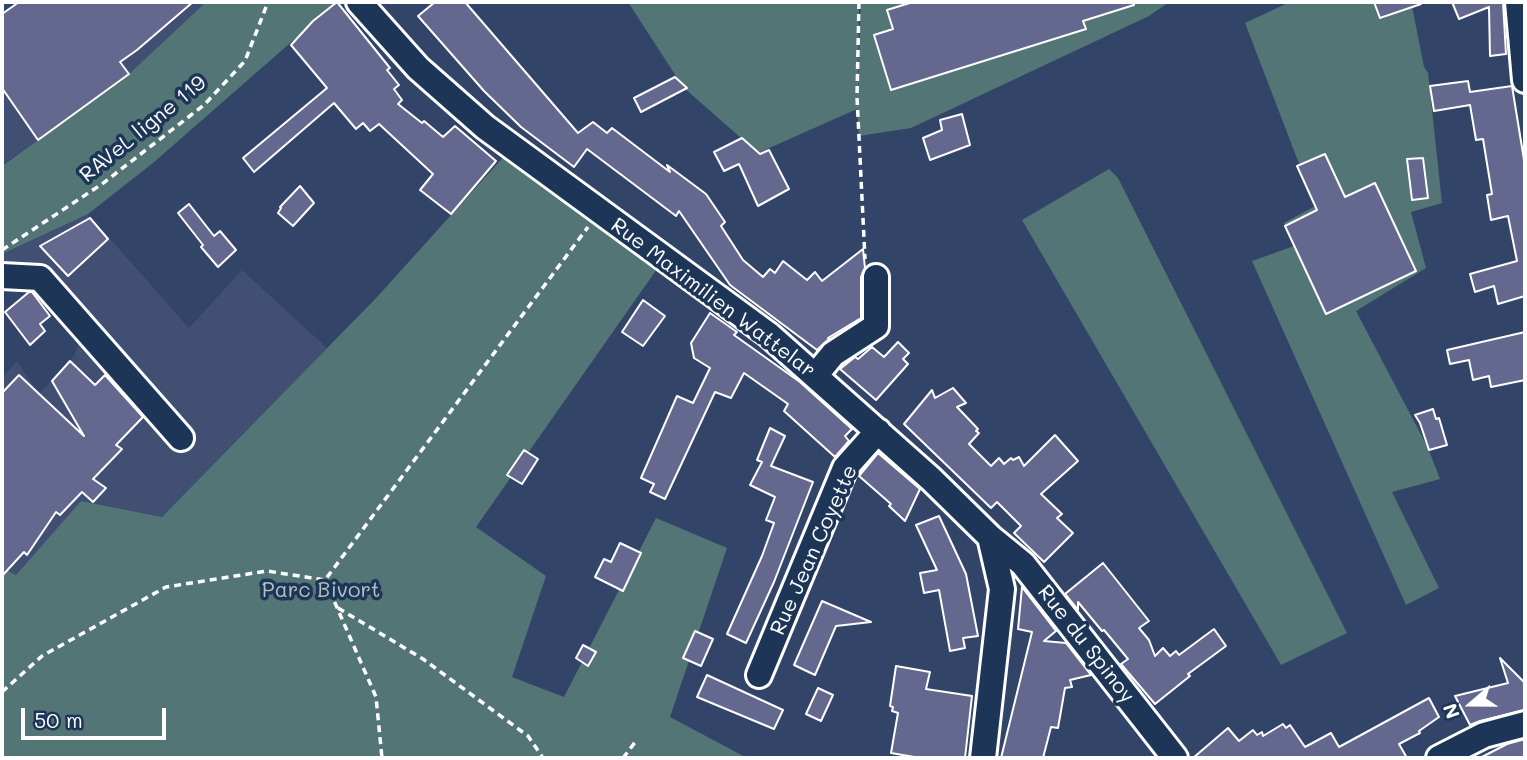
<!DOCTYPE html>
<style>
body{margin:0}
#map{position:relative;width:1527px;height:760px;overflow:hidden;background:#324468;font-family:Mali,sans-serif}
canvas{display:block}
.frame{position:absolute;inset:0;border:4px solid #fff;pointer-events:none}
.north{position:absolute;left:1436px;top:669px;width:70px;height:70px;-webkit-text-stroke:5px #1d3557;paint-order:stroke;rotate:250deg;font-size:19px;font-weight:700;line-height:28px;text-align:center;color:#fff}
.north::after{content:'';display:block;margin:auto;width:24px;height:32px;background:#fff;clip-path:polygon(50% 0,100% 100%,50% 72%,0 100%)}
.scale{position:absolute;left:21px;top:708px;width:145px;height:32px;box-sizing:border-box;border:4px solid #fff;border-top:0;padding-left:9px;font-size:21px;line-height:24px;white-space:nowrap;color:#fff;-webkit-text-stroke:5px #1d3557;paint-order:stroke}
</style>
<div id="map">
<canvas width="1527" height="760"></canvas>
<div class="frame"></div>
<div class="north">N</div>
<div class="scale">50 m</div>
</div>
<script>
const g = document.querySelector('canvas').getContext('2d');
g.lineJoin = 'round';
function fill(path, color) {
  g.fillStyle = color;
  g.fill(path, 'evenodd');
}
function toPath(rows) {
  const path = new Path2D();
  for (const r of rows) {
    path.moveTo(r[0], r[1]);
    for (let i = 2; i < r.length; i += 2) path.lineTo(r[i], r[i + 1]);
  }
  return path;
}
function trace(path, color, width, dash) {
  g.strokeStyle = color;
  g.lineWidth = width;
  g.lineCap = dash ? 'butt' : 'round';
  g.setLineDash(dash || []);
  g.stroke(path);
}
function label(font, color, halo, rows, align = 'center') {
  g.font = font + ' Mali,sans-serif';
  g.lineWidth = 7;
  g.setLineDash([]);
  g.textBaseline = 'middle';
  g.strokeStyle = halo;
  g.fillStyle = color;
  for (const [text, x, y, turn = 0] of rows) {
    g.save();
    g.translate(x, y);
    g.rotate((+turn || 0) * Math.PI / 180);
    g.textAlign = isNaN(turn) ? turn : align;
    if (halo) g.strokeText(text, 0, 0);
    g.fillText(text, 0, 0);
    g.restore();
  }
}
fill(toPath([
 [20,2,206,2,128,75,2,165,2,15],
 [88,214,189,328,242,270,327,348,162,517,81,501,16,575,2,568,2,378,17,361,39,394,74,356,84,329,40,279,2,276,2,254]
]), '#414f73');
fill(toPath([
 [206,2,337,2,153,163,88,214,2,254,2,166,128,75],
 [628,2,859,2,858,92,861,2,1169,2,1149,16,911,128,859,136,857,109,758,153,683,87],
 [1290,2,1375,2,1382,19,1412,6,1424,67,1428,73,1442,203,1411,212,1426,268,1356,311,1428,448,1440,479,1392,492,1439,588,1406,605,1252,261,1294,246,1284,223,1319,204,1298,161,1245,23],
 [507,153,664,259,476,527,546,576,512,677,564,697,656,518,727,548,670,717,747,758,2,758,2,568,16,575,81,501,162,517,378,296],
 [1109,169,1118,178,1347,633,1281,665,1022,220]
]), '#547575');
const building = toPath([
 [19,2,193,2,137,50,120,62,129,74,38,140,2,88,2,14,19,2],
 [337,2,390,68,387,70,399,85,394,89,402,100,398,104,422,123,424,121,443,137,455,126,496,161,451,214,420,190,433,174,379,124,370,131,363,123,356,129,334,103,254,172,243,158,327,88,291,45,313,21,337,2],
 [435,2,465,2,578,133,593,122,607,133,612,128,670,172,667,165,706,194,725,222,721,226,743,260,763,277,770,269,775,273,783,261,807,280,815,272,822,281,863,249,865,268,861,277,861,318,828,338,829,339,817,350,730,285,679,211,676,216,587,149,574,167,521,127,484,91,418,16,435,2],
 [913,2,1134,2,1134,5,1083,21,1086,29,891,90,874,35,893,29,887,10,913,2],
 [1374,2,1421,2,1421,4,1380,18,1374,2],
 [1452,2,1503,2,1506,54,1490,56,1489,7,1459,19,1452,2],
 [675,77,687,88,641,112,634,98,675,77],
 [1468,81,1470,92,1512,86,1525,166,1525,296,1498,304,1494,286,1475,292,1470,274,1517,261,1508,216,1491,220,1487,195,1492,194,1483,139,1476,140,1470,105,1434,111,1430,86,1468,81],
 [962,114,970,145,930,160,923,138,942,130,940,120,962,114],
 [742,138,760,154,769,150,789,189,758,206,739,164,724,171,714,152,742,138],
 [1325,154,1345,197,1375,183,1416,271,1326,314,1285,226,1317,210,1297,166,1325,154],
 [1423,158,1428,198,1412,200,1407,159,1423,158],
 [300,186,314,203,293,226,278,213,281,208,280,207,300,186],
 [189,204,214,236,220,231,236,250,218,267,201,247,203,245,178,213,189,204],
 [90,218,108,239,68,276,40,246,90,218],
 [29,292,32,292,50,316,40,324,45,331,30,345,5,312,29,292],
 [643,300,665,316,643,346,622,332,643,300],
 [710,313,737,332,734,335,800,382,842,420,852,429,845,436,849,441,835,457,784,411,788,404,744,373,731,398,715,392,665,499,650,492,654,484,641,478,677,396,693,403,710,368,694,358,691,343,710,313],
 [1525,332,1525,380,1491,387,1489,376,1473,380,1469,360,1450,364,1447,350,1525,332],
 [898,342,909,353,903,359,908,364,876,400,840,369,855,357,858,359,872,347,884,357,898,342],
 [70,361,95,385,105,375,143,417,116,445,122,449,93,479,106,488,93,502,82,492,60,515,56,512,27,555,24,552,2,576,2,393,19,375,84,436,52,381,70,361],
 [953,388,966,403,957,407,978,429,976,431,979,433,969,444,991,466,999,458,1004,464,1011,458,1013,460,1019,457,1024,466,1055,435,1078,461,1041,494,1062,514,1057,518,1073,533,1044,562,1014,533,1021,526,997,502,991,508,904,424,932,390,935,398,953,388],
 [1433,409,1436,419,1439,418,1447,445,1429,450,1420,423,1415,415,1433,409],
 [770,428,785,436,771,466,813,482,774,582,746,643,727,634,762,556,774,523,766,520,775,497,750,485,762,462,757,460,770,428],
 [524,450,538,459,522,484,507,475,524,450],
 [878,453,920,489,905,521,889,506,891,504,859,476,878,453],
 [939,516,966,574,978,636,963,638,965,648,950,651,939,590,924,593,920,573,937,570,916,525,939,516],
 [620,543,641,553,623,591,595,577,604,559,611,562,620,543],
 [1103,563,1149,621,1139,628,1149,640,1155,656,1163,648,1170,656,1176,651,1179,655,1214,629,1226,646,1188,674,1190,676,1155,704,1121,664,1128,659,1104,630,1102,631,1078,602,1078,610,1065,594,1103,563],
 [1022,587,1056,631,1044,641,1066,643,1091,675,1070,680,1072,687,1065,688,1058,728,1051,727,1043,758,1001,758,1032,632,1018,629,1022,587],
 [822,601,871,622,836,626,815,675,794,665,822,601],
 [695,631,713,639,701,666,683,658,695,631],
 [583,645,596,652,588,666,576,658,583,645],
 [1500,658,1525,683,1525,710,1480,721,1470,725,1455,696,1508,683,1500,658],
 [896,666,930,672,926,689,972,696,965,758,920,758,891,753,898,713,892,711,893,707,890,706,896,666],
 [707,675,783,710,774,729,697,697,707,675],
 [818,688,833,695,821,721,806,714,818,688],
 [1429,698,1439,717,1419,731,1420,733,1399,744,1407,758,1193,758,1228,728,1239,741,1253,730,1257,735,1262,732,1263,736,1283,724,1286,728,1290,725,1305,747,1331,733,1339,747,1429,698],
 [1525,739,1525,758,1480,758,1507,744,1525,739]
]);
fill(building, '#64688e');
trace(building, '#fff', 2);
const minor = toPath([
 [359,2,418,68,485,127,769,335,931,479,990,537,1002,589,983,758],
 [1518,2,1525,80],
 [2,276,40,278,181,438],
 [815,376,833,354,876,326,876,277],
 [990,537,1023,564,1175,758],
 [759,675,845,468,878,431],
 [1439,758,1484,735,1525,724]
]);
trace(minor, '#fff', 30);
trace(toPath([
 [859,2,857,97,865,259],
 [2,250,102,184,204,105,245,61,268,2],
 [325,580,376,697,382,758],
 [338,608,423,659,528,736,543,758],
 [2,692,42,656,166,587,267,571,325,580,588,227],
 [623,758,636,741]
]), '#fff', 3.5, [7, 5]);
trace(minor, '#1d3557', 24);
label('21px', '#fff', '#1d3557', [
 ["RAVeL ligne 119",143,129,-39],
 ["Rue Maximilien Wattelar",713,298,37],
 ["Rue Jean Coyette",814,550,-66],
 ["Rue du Spinoy",1086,644,52]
]);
label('21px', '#b2c1c1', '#1d3557', [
 ["Parc Bivort",321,591]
]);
</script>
